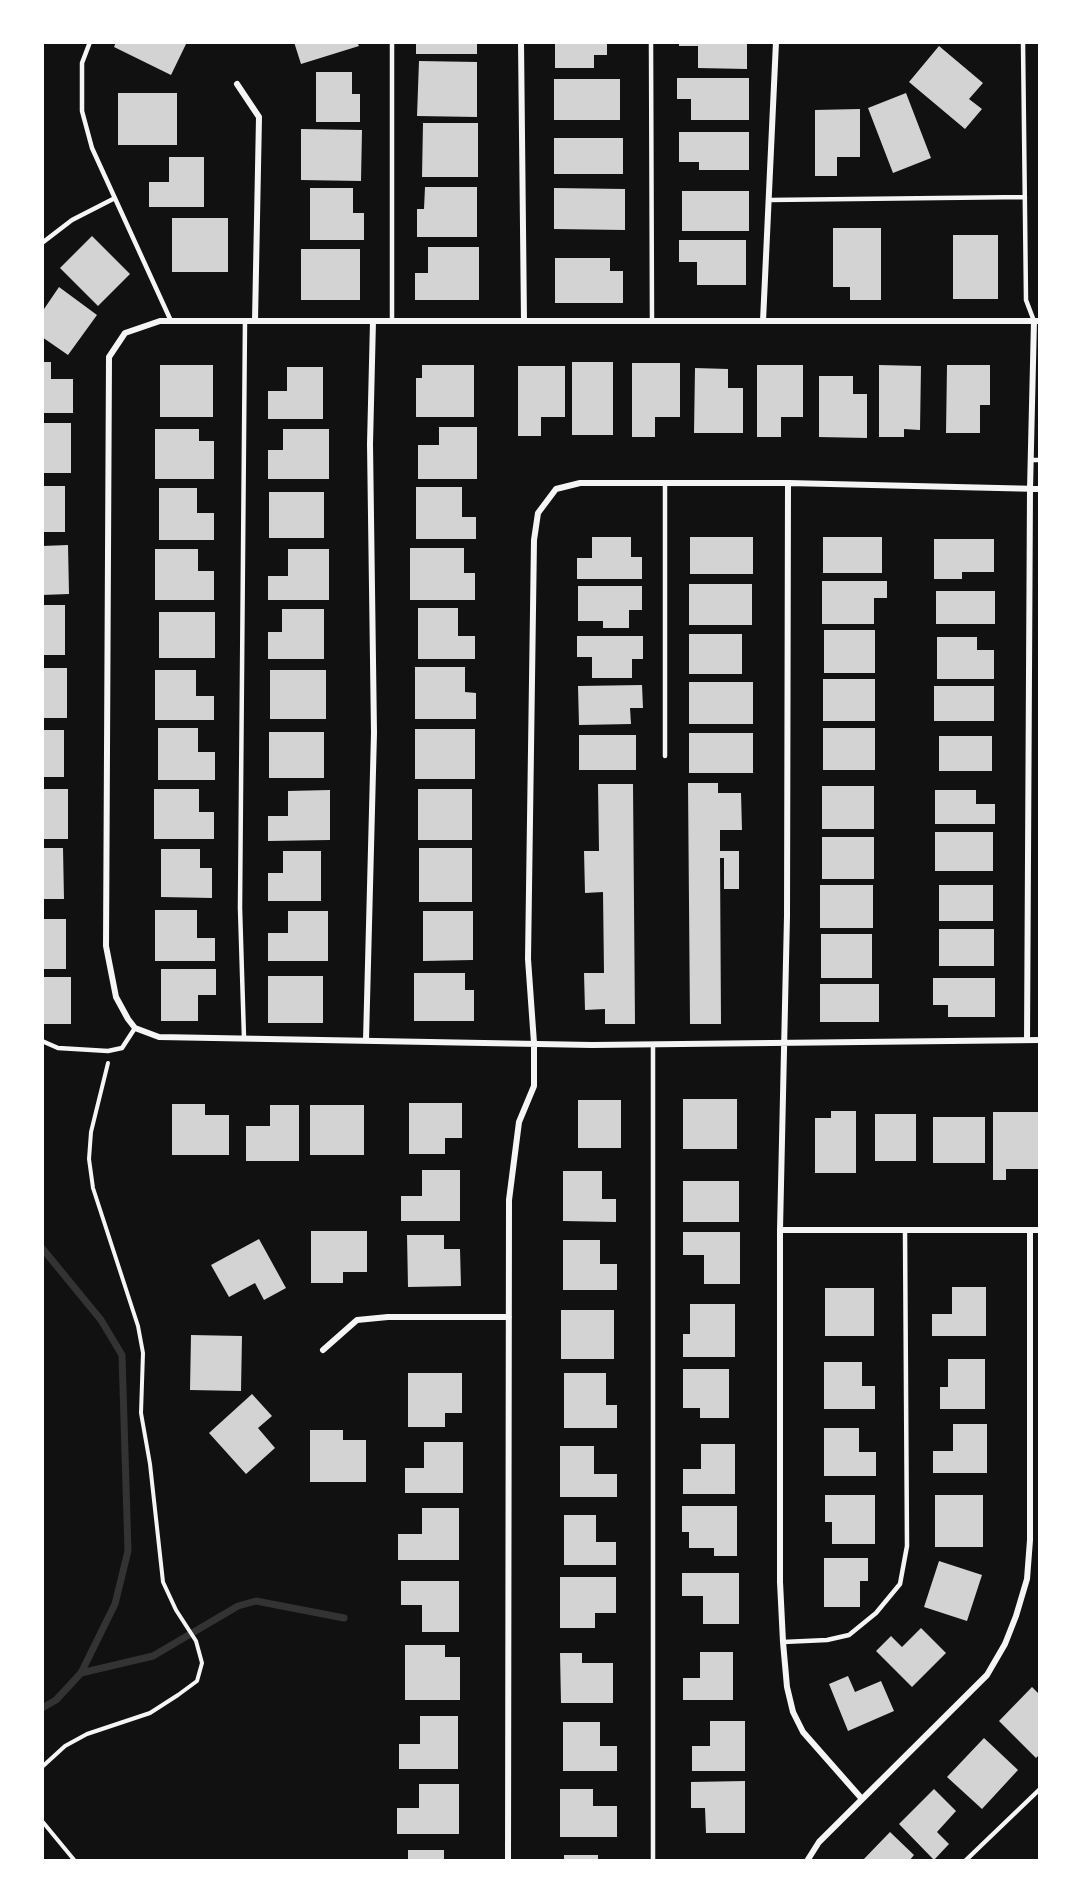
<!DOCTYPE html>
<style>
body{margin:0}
#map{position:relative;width:1082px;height:1903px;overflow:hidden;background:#111;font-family:"Space Grotesk",sans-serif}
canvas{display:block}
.frame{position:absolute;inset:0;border:44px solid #fff;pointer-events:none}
</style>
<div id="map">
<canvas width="1082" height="1903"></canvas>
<div class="frame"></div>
</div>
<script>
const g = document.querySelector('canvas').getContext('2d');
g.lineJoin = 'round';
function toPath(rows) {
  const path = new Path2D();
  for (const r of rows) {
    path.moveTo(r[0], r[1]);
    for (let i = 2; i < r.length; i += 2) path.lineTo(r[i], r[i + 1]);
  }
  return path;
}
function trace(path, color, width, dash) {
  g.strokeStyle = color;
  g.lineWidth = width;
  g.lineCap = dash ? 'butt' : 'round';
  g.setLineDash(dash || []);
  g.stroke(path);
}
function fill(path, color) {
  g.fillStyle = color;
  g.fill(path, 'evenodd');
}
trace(toPath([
 [42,1248,101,1320,122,1355,128,1551,115,1604,81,1673,56,1700,42,1708],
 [81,1673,153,1656,238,1606,256,1601,344,1618]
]), '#333', 7);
fill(toPath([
 [116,42,187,42,171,75,114,47],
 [294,42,357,42,359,46,301,64],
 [416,42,477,42,477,54,416,54],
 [555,42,607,42,607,55,594,55,594,68,555,68],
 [679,42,747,42,747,69,698,68,698,46,679,46],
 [939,46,983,83,969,99,982,109,965,129,909,82],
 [419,61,477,62,477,117,417,116],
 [316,72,352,72,352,94,360,94,360,122,316,122],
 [677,78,749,78,749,120,691,120,691,99,677,99],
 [554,79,620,79,620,120,554,120],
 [118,93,177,93,177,145,118,145],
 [906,93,931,158,893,173,868,108],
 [860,109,860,157,837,157,837,176,815,176,815,110],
 [423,123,478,123,478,177,422,177],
 [301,129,362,130,361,181,301,180],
 [679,132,749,132,749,170,699,170,699,162,679,162],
 [554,138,623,138,623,174,554,174],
 [169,157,204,157,204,207,149,207,149,182,169,182],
 [425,187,477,187,477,237,417,237,417,209,424,209],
 [310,188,353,188,353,213,364,213,364,240,310,240],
 [554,188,625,189,625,230,554,229],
 [682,191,749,191,749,231,682,231],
 [172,218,228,218,228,272,172,272],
 [833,228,881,228,881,300,850,300,850,287,833,287],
 [953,235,998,235,998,299,953,299],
 [92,236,130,274,98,306,60,268],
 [679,240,746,240,746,285,697,285,697,262,679,262],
 [428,247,479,247,479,300,415,300,415,273,428,273],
 [301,249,360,249,360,300,301,300],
 [555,258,610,258,610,271,623,271,623,303,555,303],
 [59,287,97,315,68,355,42,337,42,307,44,309],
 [42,362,51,362,51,379,73,379,73,413,42,413],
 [572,362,613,362,613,435,572,435],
 [632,363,680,363,680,417,655,417,655,437,632,437],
 [160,365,213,365,213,417,160,417],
 [422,365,474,365,474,417,416,417,416,378,422,378],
 [757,365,803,365,803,417,781,417,781,437,757,437],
 [879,365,921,366,920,430,904,429,904,437,879,437],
 [947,365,990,365,990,405,980,405,980,433,946,433],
 [518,366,565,366,565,417,541,417,541,436,518,436],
 [287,367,323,367,323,419,268,419,268,391,287,391],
 [695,368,728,369,728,388,743,388,743,433,694,433],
 [819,376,853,376,853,394,867,394,867,438,819,437],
 [42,423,71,423,71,473,42,473],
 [439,427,477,427,477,479,418,479,418,445,439,445],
 [155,429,199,429,199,441,214,441,214,479,155,479],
 [283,429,329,429,329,479,268,479,268,450,283,450],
 [42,486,65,486,65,532,42,532],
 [416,487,462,487,462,517,476,517,476,539,416,539],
 [159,488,197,488,197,513,214,513,214,540,159,540],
 [269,492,324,492,324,538,269,538],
 [592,537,631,537,631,557,642,557,642,579,577,579,577,558,592,558],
 [690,537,753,537,753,574,690,574],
 [823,537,882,537,882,573,823,573],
 [934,539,994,539,994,572,962,572,962,579,934,579],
 [68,545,69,594,42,595,42,546],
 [410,548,464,548,464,573,475,573,475,600,410,600],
 [155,549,198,549,198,571,214,571,214,600,155,600],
 [288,549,329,549,329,600,268,600,268,576,288,576],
 [822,581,887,581,887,598,874,598,874,624,822,624],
 [689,584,752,584,752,625,689,625],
 [578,586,642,586,642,610,629,610,629,628,603,628,603,621,578,621],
 [936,591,995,591,995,624,936,624],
 [42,605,65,605,65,655,42,655],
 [418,608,458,608,458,636,475,636,475,659,418,659],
 [282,609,324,609,324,659,268,659,268,632,282,632],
 [159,612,215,612,215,658,159,658],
 [824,630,875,630,875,673,824,673],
 [689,634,742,634,742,674,689,674],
 [577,636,643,636,643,659,632,659,632,678,592,678,592,657,577,657],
 [937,637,977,637,977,650,994,650,994,679,937,679],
 [415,667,465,667,465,692,476,693,476,719,415,719],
 [42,668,67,668,67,718,42,718],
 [155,670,196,670,196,696,214,696,214,720,155,720],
 [270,670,326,670,326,719,270,719],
 [823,679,875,679,875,721,823,721],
 [689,682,753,682,753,724,689,724],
 [642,685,643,708,630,708,631,724,579,725,578,686],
 [934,686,994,686,994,721,934,721],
 [158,728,198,728,198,752,215,752,215,780,158,780],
 [823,728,875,728,875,770,823,770],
 [415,729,475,729,475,779,415,779],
 [42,730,64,730,64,777,42,777],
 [269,732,324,732,324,778,269,778],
 [689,733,753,733,753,773,689,773],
 [579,735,636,735,636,770,579,770],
 [939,736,992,736,992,771,939,771],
 [688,783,718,783,718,793,741,793,742,830,720,830,720,851,739,851,739,889,724,889,724,858,720,858,721,1024,690,1024],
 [598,784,633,784,635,1024,605,1024,605,1009,585,1010,584,973,604,973,603,892,585,893,584,851,599,851],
 [822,786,874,786,874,829,822,829],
 [42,789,68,789,68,839,42,839],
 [154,789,199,789,199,812,214,812,214,839,154,839],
 [418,789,472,789,472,840,418,840],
 [330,790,330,840,268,841,268,816,288,816,288,791],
 [935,790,976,790,976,804,995,804,995,824,935,824],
 [935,832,993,832,993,871,935,871],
 [822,837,874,837,874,879,822,879],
 [42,848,63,848,64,899,42,899],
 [419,848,472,848,472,902,419,902],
 [161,849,200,849,200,868,212,868,212,898,161,897],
 [283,851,321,851,321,901,268,901,268,873,283,873],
 [820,885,873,885,873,928,820,928],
 [939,885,993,885,993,921,939,921],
 [155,910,197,910,197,938,215,938,215,961,155,961],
 [288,911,328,911,328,961,268,961,268,933,288,933],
 [423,911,473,911,473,960,423,961],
 [42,919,66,919,66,969,42,969],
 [939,929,994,929,994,966,939,966],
 [821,934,872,934,872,978,821,978],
 [161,969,216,969,216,995,198,995,198,1021,161,1021],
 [414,973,465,973,465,990,474,990,474,1021,414,1021],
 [268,976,323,976,323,1023,268,1023],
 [42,977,71,977,71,1024,42,1024],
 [933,978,995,978,995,1017,948,1017,948,1005,933,1005],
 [820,984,879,984,879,1022,820,1022],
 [683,1099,737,1099,737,1149,683,1149],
 [578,1100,621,1100,621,1148,578,1148],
 [409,1103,462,1103,462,1138,445,1138,445,1154,409,1154],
 [172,1104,205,1104,205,1115,229,1115,229,1155,172,1155],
 [270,1105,299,1105,299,1161,246,1161,246,1126,270,1126],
 [310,1105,364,1105,364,1155,310,1155],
 [831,1111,856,1111,856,1173,815,1173,815,1118,831,1118],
 [993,1112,1040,1112,1040,1169,1006,1169,1006,1180,993,1180],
 [875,1114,916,1114,916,1161,875,1161],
 [933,1117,985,1117,985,1163,933,1163],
 [422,1170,460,1170,460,1221,401,1221,401,1196,422,1196],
 [563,1171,602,1171,602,1199,616,1199,616,1222,563,1221],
 [683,1181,739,1181,739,1222,683,1222],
 [311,1231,367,1231,367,1272,343,1272,343,1283,311,1283],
 [683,1232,740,1232,740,1284,704,1284,704,1255,683,1255],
 [407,1235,444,1235,444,1249,460,1249,461,1286,408,1287],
 [259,1239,286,1288,264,1300,255,1283,229,1297,211,1265],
 [563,1240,600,1240,600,1264,617,1264,617,1290,563,1290],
 [952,1287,986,1287,986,1336,932,1336,932,1314,952,1314],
 [825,1288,874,1288,874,1336,825,1336],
 [690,1304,735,1304,735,1357,683,1357,683,1334,690,1334],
 [561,1310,614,1310,614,1359,561,1359],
 [191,1335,242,1336,241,1391,190,1390],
 [948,1359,985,1359,985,1409,940,1409,940,1387,948,1387],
 [824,1362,862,1362,862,1386,875,1386,875,1409,824,1409],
 [683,1369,729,1369,729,1418,700,1418,700,1408,683,1408],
 [408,1373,462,1373,462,1413,445,1413,445,1427,408,1427],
 [564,1373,606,1373,606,1405,617,1405,617,1428,564,1428],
 [252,1394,272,1416,258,1428,275,1448,246,1474,209,1433],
 [953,1424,987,1424,987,1473,933,1473,933,1451,953,1451],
 [824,1428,859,1428,859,1452,876,1452,876,1476,824,1476],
 [310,1430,343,1430,343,1440,366,1440,366,1482,310,1482],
 [424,1442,463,1442,463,1493,405,1493,405,1468,424,1468],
 [701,1444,735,1444,735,1494,683,1494,683,1469,701,1469],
 [560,1446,594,1446,594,1474,617,1474,617,1497,560,1497],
 [825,1495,875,1495,875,1544,832,1544,832,1522,825,1522],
 [935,1495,983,1495,983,1547,935,1547],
 [682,1506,737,1506,737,1556,714,1556,714,1548,689,1548,689,1532,682,1532],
 [422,1508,459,1508,459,1560,398,1560,398,1534,422,1534],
 [564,1515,596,1515,596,1542,616,1542,616,1565,564,1565],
 [824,1558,868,1558,868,1581,860,1581,860,1607,824,1607],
 [939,1561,982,1575,967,1621,924,1607],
 [682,1573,739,1573,739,1624,703,1624,703,1596,682,1596],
 [560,1577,616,1577,616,1613,595,1613,595,1628,560,1628],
 [401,1581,459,1581,459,1632,422,1632,422,1605,401,1605],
 [921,1628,946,1653,912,1687,876,1651,891,1636,902,1647],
 [405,1645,445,1645,445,1657,460,1657,460,1700,405,1700],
 [700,1652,733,1652,733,1700,683,1700,683,1678,700,1678],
 [560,1653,582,1653,582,1663,613,1663,613,1703,561,1703],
 [848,1676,855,1692,881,1681,894,1711,848,1731,829,1684],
 [1032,1687,1040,1695,1040,1754,1036,1758,999,1721],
 [420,1716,458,1716,458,1769,399,1769,399,1744,420,1744],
 [710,1721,745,1721,745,1771,692,1771,692,1746,710,1746],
 [563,1722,600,1722,600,1746,617,1746,617,1771,563,1771],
 [984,1738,1018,1770,982,1809,947,1777],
 [745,1781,745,1833,706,1833,705,1808,691,1808,691,1782],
 [419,1784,459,1784,459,1834,397,1834,397,1808,419,1808],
 [560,1789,593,1789,593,1806,617,1806,617,1837,560,1837],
 [934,1789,956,1811,937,1832,949,1844,934,1860,899,1824],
 [890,1832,914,1855,909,1861,862,1861],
 [408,1850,444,1850,444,1861,408,1861],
 [564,1855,598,1855,598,1861,564,1861]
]), '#d3d3d3');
trace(toPath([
 [42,1767,65,1746,87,1734,150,1713,178,1695,197,1681,202,1663,196,1641,176,1610,163,1582,150,1464,141,1413,143,1353,138,1326,93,1188,89,1159,91,1132,108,1063],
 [42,1821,75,1861]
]), '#f5f5f5', 4);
trace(toPath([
 [90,42,82,63,82,111,92,148,171,321],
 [651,42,652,321],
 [1023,42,1026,300,1034,321],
 [769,200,1025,197],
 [42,243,72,220,115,198],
 [392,321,392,42],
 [1031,460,1040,460],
 [665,483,665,756],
 [244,1038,240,908,245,321],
 [42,1041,58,1048,108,1051,122,1048,135,1028],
 [653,1045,653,1861],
 [783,1642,827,1640,849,1635,876,1613,900,1584,907,1546,905,1230],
 [965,1861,1040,1789]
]), '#f5f5f5', 4.5);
trace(toPath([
 [521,42,524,321],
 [237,84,259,117,255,321],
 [763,321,776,42],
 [1040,321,160,321,125,333,109,357,106,946,116,997,128,1019,135,1028,159,1037,592,1045,1040,1040],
 [788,483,787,916,780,1230,780,1582,783,1642,787,1687,793,1712,803,1732,862,1799],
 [366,1040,374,733,370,444,373,321],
 [1027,1040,1030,489,1034,321],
 [780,1230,1040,1230],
 [323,1350,357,1320,388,1317,509,1317],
 [508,1861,509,1200,519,1122,534,1086,534,1043,528,959,534,540,538,513,556,489,580,483,788,483,1040,489],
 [807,1861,819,1842,987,1675,1005,1644,1016,1616,1027,1579,1030,1540,1030,1230]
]), '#f5f5f5', 6);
</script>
